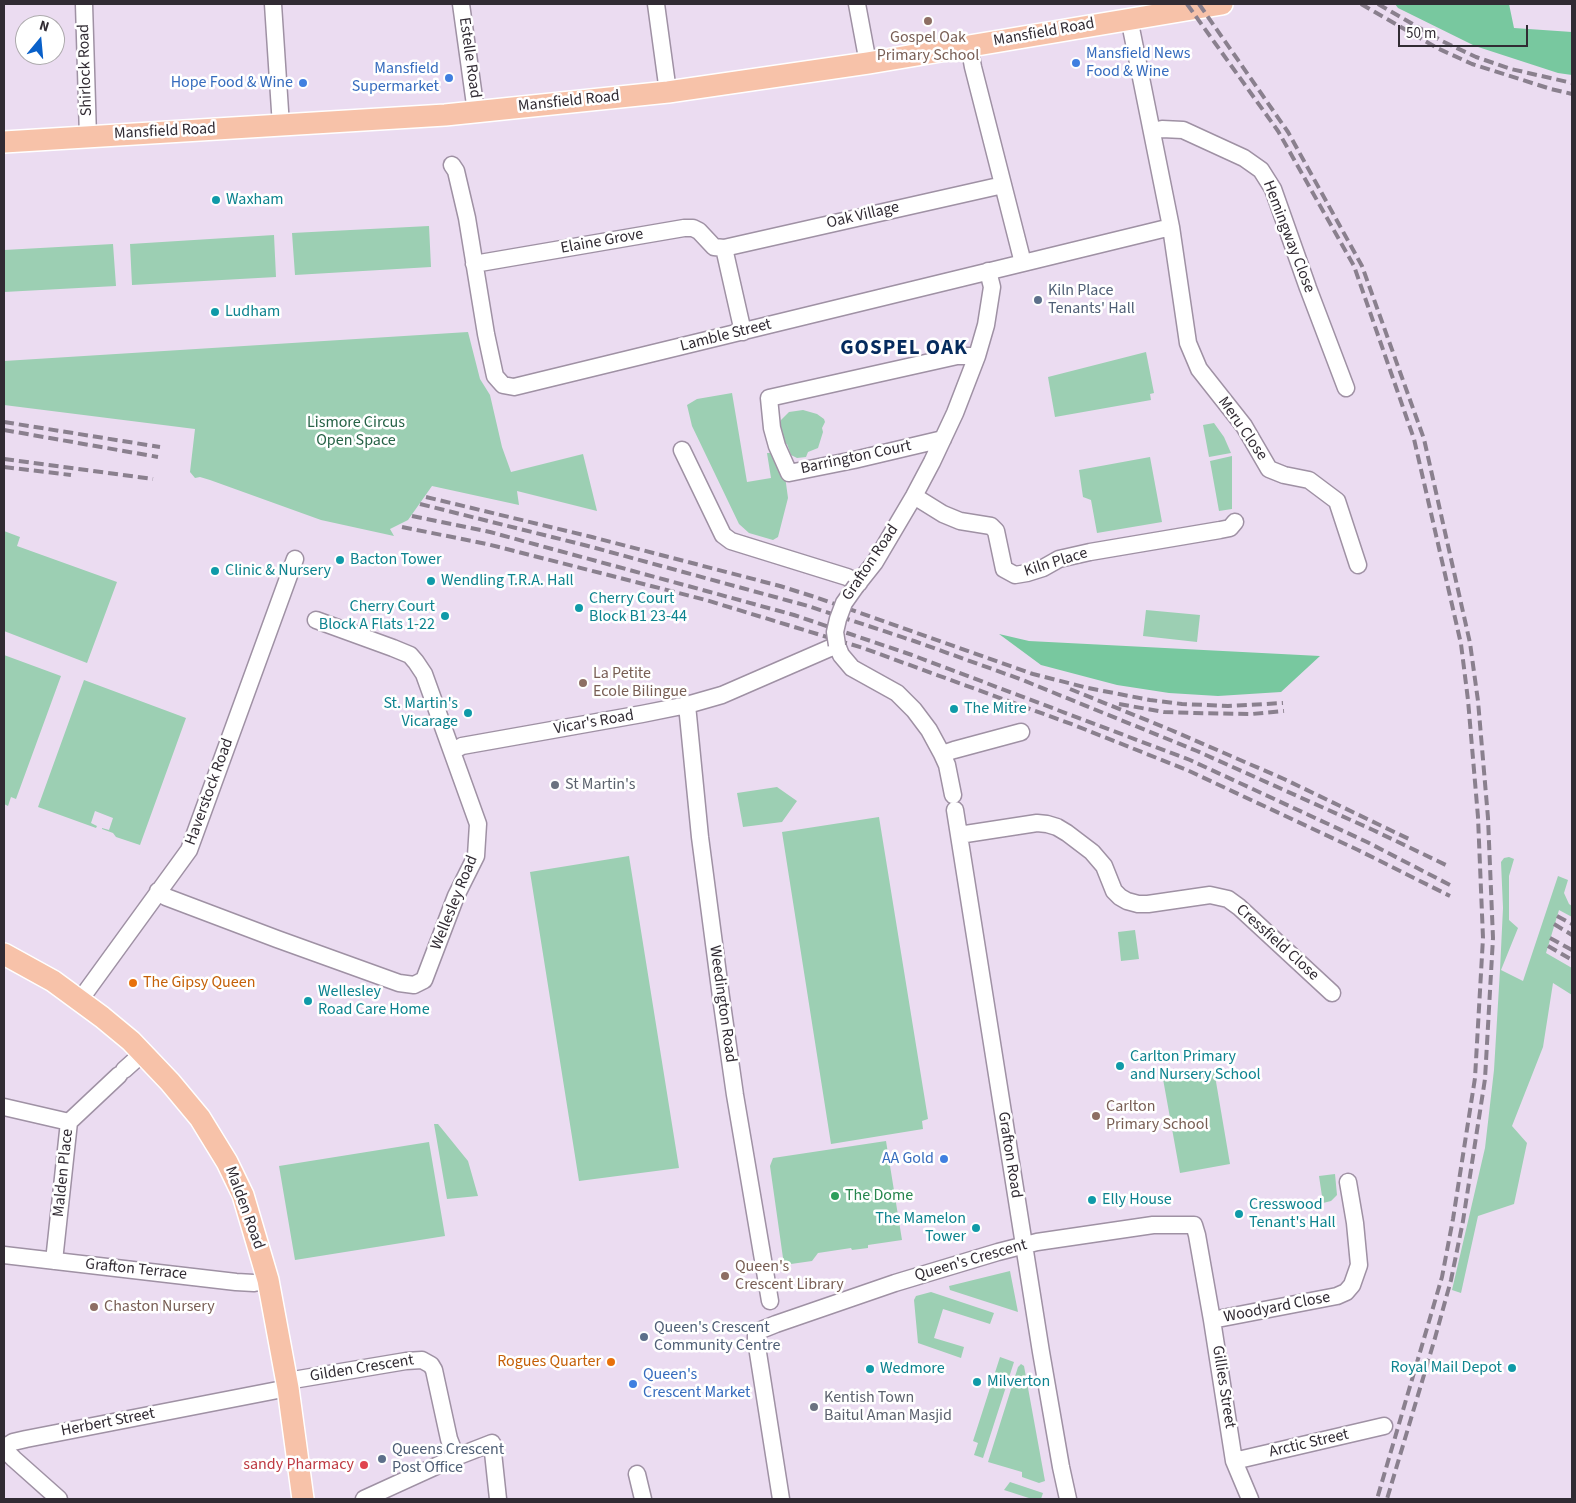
<!DOCTYPE html>
<style>
body{margin:0}
#map{position:relative;width:1576px;height:1503px;overflow:hidden;background:#ebdcf1;font-family:"Source Sans 3",sans-serif}
canvas{display:block}
.frame{position:absolute;inset:0;border:5px solid #312b33;pointer-events:none}
.north{position:absolute;left:15px;top:15px;width:50px;height:50px;box-sizing:border-box;background:#fff;border:1px solid #adaaad;border-radius:50%;rotate:17deg;font-size:14px;font-weight:700;line-height:20px;text-align:center;color:#312b33}
.north::after{content:'';display:block;margin:auto;width:18px;height:22px;background:#0960c9;clip-path:polygon(50% 0,100% 100%,50% 72%,0 100%)}
.scale{position:absolute;left:1398px;top:25px;width:130px;height:22px;box-sizing:border-box;border:2px solid #312b33;border-top:0;padding-left:6px;font-size:15px;line-height:18px;white-space:nowrap;color:#312b33;-webkit-text-stroke:4px #fff;paint-order:stroke}
</style>
<div id="map">
<canvas width="1576" height="1503"></canvas>
<div class="frame"></div>
<div class="north">N</div>
<div class="scale">50 m</div>
</div>
<script>
const g = document.querySelector('canvas').getContext('2d');
g.lineJoin = 'round';
function fill(path, color) {
  g.fillStyle = color;
  g.fill(path, 'evenodd');
}
function toPath(rows) {
  const path = new Path2D();
  for (const r of rows) {
    path.moveTo(r[0], r[1]);
    for (let i = 2; i < r.length; i += 2) path.lineTo(r[i], r[i + 1]);
  }
  return path;
}
function trace(path, color, width, dash) {
  g.strokeStyle = color;
  g.lineWidth = width;
  g.lineCap = dash ? 'butt' : 'round';
  g.setLineDash(dash || []);
  g.stroke(path);
}
function label(font, color, halo, rows, align = 'center') {
  g.font = font + ' "Source Sans 3",sans-serif';
  g.lineWidth = 5;
  g.setLineDash([]);
  g.textBaseline = 'middle';
  g.strokeStyle = halo;
  g.fillStyle = color;
  for (const [text, x, y, turn = 0] of rows) {
    g.save();
    g.translate(x, y);
    g.rotate((+turn || 0) * Math.PI / 180);
    g.textAlign = isNaN(turn) ? turn : align;
    if (halo) g.strokeText(text, 0, 0);
    g.fillText(text, 0, 0);
    g.restore();
  }
}
fill(toPath([
 [429,226,431,267,295,275,292,233],
 [274,235,276,277,132,285,130,244],
 [113,244,116,286,4,292,4,250],
 [468,332,480,379,490,395,502,447,511,472,583,454,597,511,517,491,519,505,432,486,408,520,390,529,394,536,321,520,210,480,200,477,195,478,190,472,195,429,4,405,4,361],
 [1146,352,1154,393,1150,394,1151,400,1055,417,1048,377],
 [732,393,747,482,771,478,767,453,777,453,785,476,788,498,778,537,773,540,749,533,739,524,692,426,687,405,697,399],
 [803,410,817,414,824,419,825,422,822,428,823,432,818,448,808,452,806,457,797,458,791,455,787,444,782,443,778,432,781,420,789,412],
 [1214,423,1224,437,1231,453,1209,457,1203,425],
 [1232,456,1232,509,1219,511,1210,461],
 [1150,457,1162,522,1097,533,1091,500,1083,497,1079,470],
 [4,531,20,537,17,546,117,582,87,663,4,631],
 [1146,610,1200,615,1197,642,1143,636],
 [4,655,61,676,16,799,11,797,8,806,4,804],
 [84,680,186,718,140,845,116,837,113,833,102,829,102,828,109,830,113,818,95,811,91,823,97,826,96,828,38,807],
 [777,787,797,801,782,822,743,827,737,793],
 [879,817,928,1119,922,1121,923,1129,831,1144,782,832],
 [629,856,679,1168,579,1181,530,872],
 [1509,857,1514,859,1509,876,1509,920,1518,928,1501,970,1523,981,1558,876,1568,880,1564,893,1569,904,1572,906,1572,917,1559,910,1546,953,1572,968,1572,995,1553,983,1543,1047,1512,1126,1527,1143,1514,1204,1478,1216,1461,1293,1452,1290,1485,1148,1494,1070,1500,970,1503,908,1501,862,1504,858],
 [1135,930,1139,959,1121,961,1118,932],
 [1214,1070,1230,1164,1180,1173,1163,1079],
 [434,1124,438,1124,468,1161,478,1196,447,1199],
 [886,1141,902,1240,868,1245,868,1248,852,1250,851,1248,818,1253,812,1261,784,1265,770,1166,773,1158],
 [429,1142,445,1236,295,1260,279,1166],
 [1335,1174,1337,1195,1331,1201,1323,1203,1319,1176],
 [1010,1271,1018,1312,950,1290,949,1286],
 [931,1292,994,1313,990,1324,943,1309,934,1338,964,1347,961,1358,918,1343,914,1300,916,1296],
 [1000,1357,1014,1362,983,1458,974,1455,978,1443,973,1441],
 [1021,1364,1024,1366,1045,1481,1039,1483,1022,1477,1022,1472,988,1462,1018,1367],
 [1010,1482,1043,1493,1041,1499,1032,1499,1004,1490]
]), '#9ccfb3');
fill(toPath([
 [1395,4,1509,4,1514,28,1572,32,1572,75,1558,73,1475,46,1398,8],
 [999,634,1029,641,1320,656,1281,692,1218,696,1169,693,1117,685,1041,665]
]), '#78c89f');
const minor = toPath([
 [84,4,88,137],
 [273,4,281,126],
 [461,4,476,112],
 [656,4,668,92],
 [857,4,868,63],
 [1129,18,1171,227,1188,343,1199,369,1244,426,1269,469,1284,475,1309,480,1337,501,1358,565],
 [969,45,973,67,1023,263],
 [1152,131,1162,129,1183,130,1244,158,1261,170,1273,189,1308,288,1346,388],
 [452,165,456,171,467,218,486,334,495,376,503,385,514,387,1171,227],
 [724,248,743,332],
 [474,264,684,228,693,228,699,231,714,247,724,248,1003,185],
 [943,439,854,460,789,473,777,446,772,428,769,398,957,356,977,356],
 [682,450,723,535,731,541,847,577,859,583],
 [914,496,943,514,960,521,991,526,996,531,1004,569,1015,575,1027,573,1043,568,1059,559,1090,552,1220,530,1230,528,1235,522],
 [856,586,875,562,914,496,932,462,955,413,977,356,986,325,992,287,988,271],
 [687,705,700,837,721,997,735,1095,770,1301],
 [453,751,462,746,642,714,687,705,722,695,837,645,841,655,852,668,897,693,914,710,929,730,942,754,947,765,953,795],
 [942,754,954,750,1021,732],
 [955,810,1041,1352,1061,1467,1068,1499],
 [959,835,1037,823,1047,824,1057,827,1067,833,1092,852,1104,866,1114,891,1120,897,1127,901,1138,904,1148,904,1210,895,1228,899,1239,907,1332,993],
 [158,891,166,897,277,939,399,983,414,985,424,980,456,896,476,856,478,824,424,674,416,662,410,655,393,648,316,620],
 [80,1000,189,850,295,559],
 [124,1070,143,1053],
 [4,1107,69,1122],
 [4,1255,236,1282,254,1283,268,1280],
 [54,1261,69,1122,119,1075],
 [1212,1320,1337,1296,1346,1292,1352,1285,1359,1265,1355,1223,1348,1182],
 [287,1381,406,1361,422,1360,431,1365,434,1370,449,1439,456,1457],
 [1234,1461,1384,1426],
 [637,1474,643,1499],
 [59,1499,14,1459,6,1451,5,1447,13,1442,26,1439,288,1388],
 [364,1499,456,1457,492,1443,498,1499],
 [781,1499,756,1340,756,1332,776,1324,895,1283,998,1252,1037,1242,1153,1225,1194,1225,1197,1235,1212,1320,1234,1461,1250,1499]
]);
const major = toPath([
 [4,142,445,115,668,92,868,63,1222,4],
 [4,954,53,981,102,1017,131,1041,170,1082,200,1118,227,1162,243,1195,268,1280,288,1388,303,1499]
]);
trace(minor, '#9f91a4', 19);
trace(major, '#fff', 24);
trace(minor, '#fff', 16);
trace(major, '#f7c2a9', 21);
trace(toPath([
 [1187,4,1278,131,1354,266,1414,439,1461,644,1468,700,1478,817,1483,938,1475,1078,1453,1219,1442,1277,1377,1499],
 [1199,4,1288,132,1362,266,1424,439,1470,643,1478,701,1488,818,1493,938,1485,1079,1463,1221,1451,1280,1435,1338,1387,1499],
 [1361,4,1437,48,1472,64,1551,89,1572,94],
 [1378,4,1442,41,1476,57,1511,69,1572,83],
 [4,422,160,447],
 [4,430,158,457],
 [4,459,153,479],
 [4,467,71,475],
 [426,497,592,537,780,586,818,598,1033,674,1088,688,1150,700,1182,704,1228,706,1283,703],
 [420,504,588,546,808,606,914,641,1020,679,1197,751,1373,830,1450,867],
 [412,516,490,532,710,592,794,615,912,655,1190,760,1367,842,1450,885],
 [402,527,487,544,706,600,863,648,1074,725,1187,770,1358,850,1450,896],
 [1070,689,1171,730,1284,779,1411,840],
 [1119,704,1164,712,1194,713,1252,714,1284,711],
 [1557,916,1572,924],
 [1554,924,1572,935],
 [1550,938,1572,950],
 [1548,946,1572,960]
]), '#8a808e', 4, [10, 5]);
const minorBridge = toPath([
 [837,645,835,632,838,619,844,603,856,586]
]);
trace(minorBridge, '#9f91a4', 19, []);
trace(minorBridge, '#fff', 16);
for (const [x, y, r, color] of [
 [928,21,5,"#8d6e63"],
 [1076,63,5,"#3f7fe0"],
 [449,78,5,"#3f7fe0"],
 [303,83,5,"#3f7fe0"],
 [216,200,5,"#0f9aa8"],
 [1038,300,5,"#5c6f8a"],
 [215,312,5,"#0f9aa8"],
 [340,560,5,"#0f9aa8"],
 [215,571,5,"#0f9aa8"],
 [431,581,5,"#0f9aa8"],
 [579,608,5,"#0f9aa8"],
 [445,616,5,"#0f9aa8"],
 [583,683,5,"#8d6e63"],
 [954,709,5,"#0f9aa8"],
 [468,713,5,"#0f9aa8"],
 [555,785,5,"#6b7280"],
 [133,983,5,"#e8710a"],
 [308,1001,5,"#0f9aa8"],
 [1120,1066,5,"#0f9aa8"],
 [1096,1116,5,"#8d6e63"],
 [944,1159,5,"#3f7fe0"],
 [835,1196,5,"#2e9e5b"],
 [1092,1200,5,"#0f9aa8"],
 [1239,1214,5,"#0f9aa8"],
 [976,1228,5,"#0f9aa8"],
 [725,1276,5,"#8d6e63"],
 [94,1307,5,"#8d6e63"],
 [644,1337,5,"#5c6f8a"],
 [611,1362,5,"#e8710a"],
 [1512,1368,5,"#0f9aa8"],
 [870,1369,5,"#0f9aa8"],
 [977,1382,5,"#0f9aa8"],
 [633,1384,5,"#3f7fe0"],
 [814,1407,5,"#6b7280"],
 [382,1459,5,"#5c6f8a"],
 [364,1465,5,"#e0444e"]
]) {
  const dot = new Path2D();
  dot.arc(x, y, r, 0, 2 * Math.PI);
  g.fillStyle = color;
  g.fill(dot);
  trace(dot, '#fff', 2);
}
label('16px', '#312b33', '#fff', [
 ["Mansfield Road",1044,33,-10],
 ["Estelle Road",469,58,82],
 ["Shirlock Road",86,70,-92],
 ["Mansfield Road",569,102,-6],
 ["Mansfield Road",165,132,-3],
 ["Oak Village",863,216,-13],
 ["Hemingway Close",1288,237,69],
 ["Elaine Grove",602,242,-10],
 ["Lamble Street",726,336,-14],
 ["Meru Close",1242,429,55],
 ["Barrington Court",856,458,-12],
 ["Grafton Road",871,563,-56],
 ["Kiln Place",1056,563,-17],
 ["Vicar's Road",594,723,-10],
 ["Haverstock Road",210,792,-70],
 ["Wellesley Road",455,903,-68],
 ["Cressfield Close",1277,943,42],
 ["Weedington Road",722,1004,82],
 ["Grafton Road",1009,1155,81],
 ["Malden Place",64,1173,-84],
 ["Malden Road",244,1208,70],
 ["Queen's Crescent",971,1261,-16],
 ["Grafton Terrace",136,1270,6],
 ["Woodyard Close",1277,1308,-11],
 ["Gilden Crescent",362,1369,-9],
 ["Gillies Street",1223,1387,81],
 ["Herbert Street",108,1423,-11],
 ["Arctic Street",1309,1444,-13]
]);
label('16px', '#785e54', '#fff', [
 ["Gospel Oak",928,38,"center"],
 ["Primary School",928,56,"center"],
 ["La Petite",593,674],
 ["Ecole Bilingue",593,692],
 ["Carlton",1106,1107],
 ["Primary School",1106,1125],
 ["Queen's",735,1267],
 ["Crescent Library",735,1285],
 ["Chaston Nursery",104,1307]
], 'left');
label('16px', '#366cbe', '#fff', [
 ["Mansfield News",1086,54,"left"],
 ["Food & Wine",1086,72,"left"],
 ["Mansfield",439,69],
 ["Supermarket",439,87],
 ["Hope Food & Wine",293,83],
 ["AA Gold",934,1159],
 ["Queen's",643,1375,"left"],
 ["Crescent Market",643,1393,"left"]
], 'right');
label('16px', '#0d838f', '#fff', [
 ["Waxham",226,200],
 ["Ludham",225,312],
 ["Bacton Tower",350,560],
 ["Clinic & Nursery",225,571],
 ["Wendling T.R.A. Hall",441,581],
 ["Cherry Court",589,599],
 ["Block B1 23-44",589,617],
 ["Cherry Court",435,607,"right"],
 ["Block A Flats 1-22",435,625,"right"],
 ["St. Martin's",458,704,"right"],
 ["Vicarage",458,722,"right"],
 ["The Mitre",964,709],
 ["Wellesley",318,992],
 ["Road Care Home",318,1010],
 ["Carlton Primary",1130,1057],
 ["and Nursery School",1130,1075],
 ["Elly House",1102,1200],
 ["Cresswood",1249,1205],
 ["Tenant's Hall",1249,1223],
 ["The Mamelon",966,1219,"right"],
 ["Tower",966,1237,"right"],
 ["Royal Mail Depot",1502,1368,"right"],
 ["Wedmore",880,1369],
 ["Milverton",987,1382]
], 'left');
label('16px', '#4e5e75', '#fff', [
 ["Kiln Place",1048,291],
 ["Tenants' Hall",1048,309],
 ["Queen's Crescent",654,1328],
 ["Community Centre",654,1346],
 ["Queens Crescent",392,1450],
 ["Post Office",392,1468]
], 'left');
label('16px', '#266246', '#fff', [
 ["Lismore Circus",356,423],
 ["Open Space",356,441]
]);
label('16px', '#5b616d', '#fff', [
 ["St Martin's",565,785],
 ["Kentish Town",824,1398],
 ["Baitul Aman Masjid",824,1416]
], 'left');
label('16px', '#c56008', '#fff', [
 ["The Gipsy Queen",143,983],
 ["Rogues Quarter",601,1362,"right"]
], 'left');
label('16px', '#27864d', '#fff', [
 ["The Dome",845,1196]
], 'left');
label('16px', '#be3a42', '#fff', [
 ["sandy Pharmacy",354,1465]
], 'right');
g.letterSpacing = '1px';
label('bold 21px', '#052a5d', '#fff', [
 ["GOSPEL OAK",904,349]
]);
g.letterSpacing = '0px';
</script>
